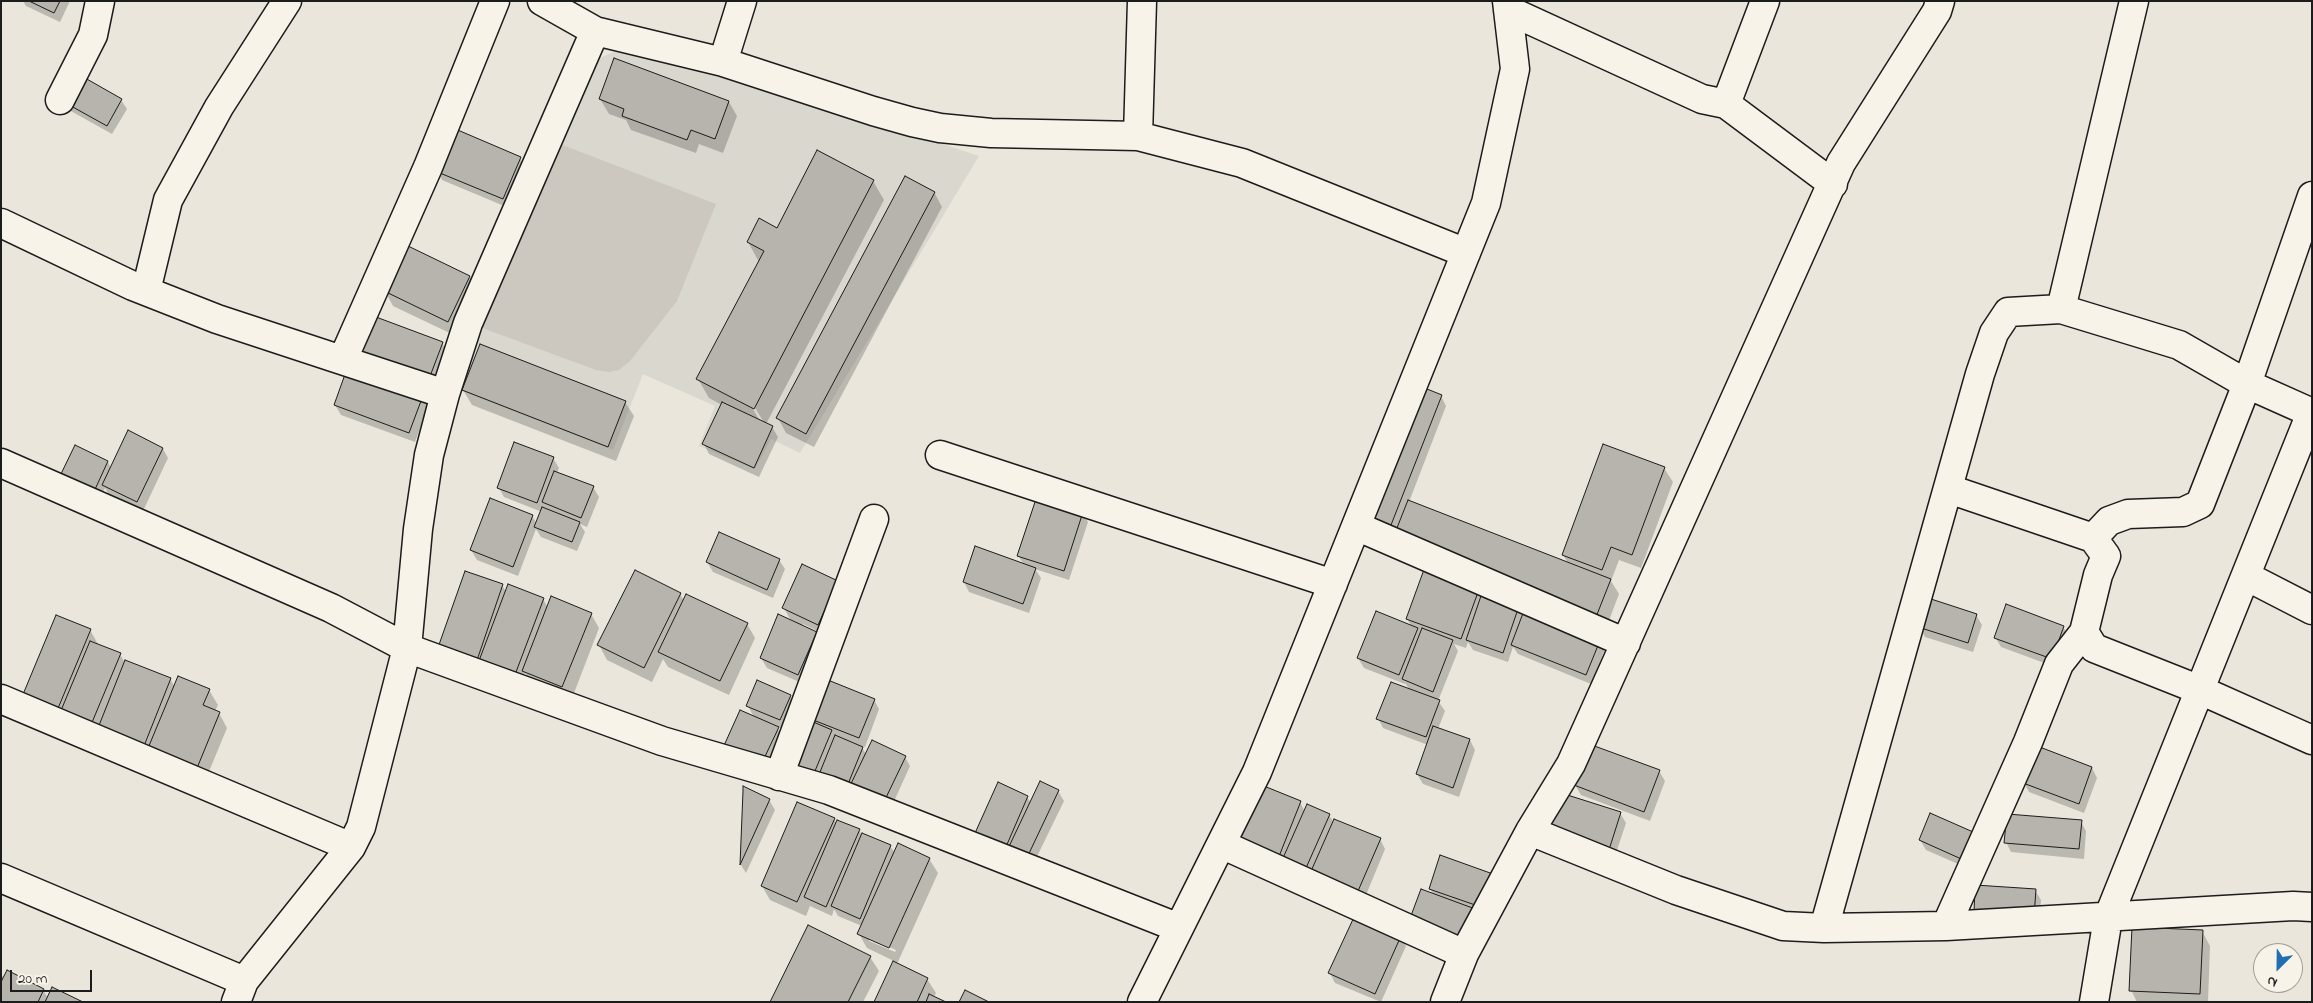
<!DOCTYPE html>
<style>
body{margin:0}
#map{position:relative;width:2313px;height:1003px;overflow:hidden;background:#eae6dc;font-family:"Indie Flower",sans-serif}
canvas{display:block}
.frame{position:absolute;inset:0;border:2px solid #1c1c1c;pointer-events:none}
.north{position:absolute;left:2253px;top:943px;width:50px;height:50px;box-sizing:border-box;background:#f7f3e8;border:1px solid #9f9d96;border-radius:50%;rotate:203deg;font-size:14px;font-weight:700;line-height:20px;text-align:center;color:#1c1c1c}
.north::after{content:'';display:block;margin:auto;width:18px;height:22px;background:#1f6fb2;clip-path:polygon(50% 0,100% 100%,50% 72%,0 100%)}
.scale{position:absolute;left:10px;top:970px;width:82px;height:22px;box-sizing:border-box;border:2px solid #1c1c1c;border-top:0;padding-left:6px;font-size:15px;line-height:18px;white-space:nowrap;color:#1c1c1c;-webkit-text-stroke:4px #f7f3e8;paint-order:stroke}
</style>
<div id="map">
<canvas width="2313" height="1003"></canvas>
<div class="frame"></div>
<div class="north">N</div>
<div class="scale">20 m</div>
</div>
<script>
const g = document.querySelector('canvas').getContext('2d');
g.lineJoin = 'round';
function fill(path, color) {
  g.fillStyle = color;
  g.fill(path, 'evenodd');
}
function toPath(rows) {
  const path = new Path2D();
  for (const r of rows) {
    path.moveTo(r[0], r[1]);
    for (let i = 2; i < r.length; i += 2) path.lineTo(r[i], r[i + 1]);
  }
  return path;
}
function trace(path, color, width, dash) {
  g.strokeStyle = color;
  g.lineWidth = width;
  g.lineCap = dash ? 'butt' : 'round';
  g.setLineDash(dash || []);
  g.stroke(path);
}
fill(toPath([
 [617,51,792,95,979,156,800,453,771,439,755,469,699,446,715,406,643,374,613,450,454,388,471,339,599,58]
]), '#dad7ce');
fill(toPath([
 [560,144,716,204,677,301,630,361,619,370,609,372,596,370,477,326]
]), '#ccc8c0');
fill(toPath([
 [23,1,70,1,60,22,26,6],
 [600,99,729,102,737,116,723,153,699,144,696,153,631,130,626,120,609,114],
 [121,100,127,109,112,134,69,110,64,101],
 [520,158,526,168,509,208,442,180,437,170],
 [873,181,884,200,766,424,772,427,778,437,759,477,709,454,704,444,722,405,709,398,698,379,759,262,748,242],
 [752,403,763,421,760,421,750,404],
 [934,192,942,207,814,447,786,433,778,418],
 [470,277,478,292,456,336,393,306,385,291],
 [442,343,448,353,434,388,361,360],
 [463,390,625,402,634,416,616,461,472,405],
 [423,394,429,404,415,442,341,415,335,405],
 [1441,396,1446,406,1409,502,1568,563,1563,555,1664,468,1673,482,1641,568,1619,560,1611,581,1619,594,1605,631,1605,649,1591,684,1518,654,1513,647,1508,662,1473,650,1468,642,1466,648,1454,644,1458,651,1438,701,1445,711,1438,729,1470,740,1475,750,1459,797,1423,784,1417,774,1428,745,1383,728,1378,718,1410,690,1405,683,1405,684,1364,668,1358,658,1412,627,1407,619,1426,566,1378,526,1373,517],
 [76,446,108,462,111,468,163,449,168,458,143,511,109,495,105,488,97,505],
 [553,458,559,468,557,473,593,487,599,497,587,527,580,524,585,532,577,551,541,537,536,529,518,576,477,560,471,550,532,516,537,524,542,512,504,497,499,488],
 [1082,513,1088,522,1069,580,1035,569,1041,578,1029,613,969,592,964,582,1024,565,1018,555],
 [779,560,785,569,773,598,713,572,707,562],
 [837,582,824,634,803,624,802,627,816,633,822,643,804,684,767,668,761,658,791,621,784,608],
 [502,585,506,592,543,599,548,608,591,614,599,628,571,701,532,685,525,673,519,689,445,671],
 [680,594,684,601,747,624,755,638,729,695,668,667,663,659,652,682,607,660,599,645],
 [1976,615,1982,625,1973,652,1925,637,1920,627],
 [2063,627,2069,637,2058,668,2001,647,1995,637],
 [90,630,98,644,120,654,125,663,170,679,175,687,209,690,218,705,215,711,219,713,227,728,203,786,29,718],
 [790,696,796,705,785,729,776,726,783,738,766,776,754,717,748,706],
 [874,700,879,709,865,747,861,746,866,754,905,757,910,766,887,817,816,792,806,718],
 [2037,748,2092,768,2097,778,2084,813,2029,792,2024,783],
 [1659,771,1665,781,1650,821,1581,795,1575,785],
 [998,784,1027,797,1031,803,1058,791,1064,801,1029,873,1007,865],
 [744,788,769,800,775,810,746,873,741,865],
 [1300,802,1305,812,1329,815,1334,823,1380,839,1385,849,1361,907,1236,854],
 [1620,813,1626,823,1613,862,1552,843],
 [1931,815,1974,871,1926,850,1920,840],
 [834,819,837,825,859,830,862,836,863,835,890,846,895,853,929,859,938,873,897,964,927,979,936,993,934,997,943,1002,875,1002,894,961,867,948,859,934,862,926,838,916,834,909,832,916,810,906,806,916,770,900,762,886],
 [869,938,896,950,895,952,869,941],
 [2081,822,2086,831,2084,859,2011,852,2006,842],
 [1441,857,1487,916,1434,895,1430,889],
 [2035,890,2041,900,2039,926,1980,922],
 [2202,931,2210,946,2208,1002,2137,1002,2131,990],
 [1401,937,1406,946,1381,1002,1335,983,1330,973],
 [870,957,879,971,863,1002,771,1002],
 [1,973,4,979,43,990,48,998,80,1002,1,1002]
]), '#0003');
const building = toPath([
 [29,1,60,1,54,13,29,1],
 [614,58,729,101,715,139,691,130,687,140,622,116,624,109,599,99,614,58],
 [78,74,122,99,107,126,62,101,78,74],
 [453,128,521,157,503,199,435,171,453,128],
 [817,150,874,180,754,409,696,379,764,251,747,242,759,218,777,228,817,150],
 [905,176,935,192,806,434,776,418,905,176],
 [406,245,470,276,448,322,384,291,406,245],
 [368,314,443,342,429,379,354,351,368,314],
 [480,344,626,401,608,447,462,390,480,344],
 [348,366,424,393,409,433,334,405,348,366],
 [1422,387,1442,395,1391,525,1371,517,1422,387],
 [722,402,773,426,754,468,702,444,722,402],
 [128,430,163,448,137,502,102,485,128,430],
 [514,442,554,457,537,503,497,488,514,442],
 [1603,444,1665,467,1632,555,1611,547,1602,570,1562,555,1603,444],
 [75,445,108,461,92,496,58,480,75,445],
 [554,471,594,486,581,518,542,502,554,471],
 [1037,496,1083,512,1064,571,1017,556,1037,496],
 [490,498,533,515,513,567,470,550,490,498],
 [1408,500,1611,579,1596,617,1393,538,1408,500],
 [542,507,580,522,572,542,534,527,542,507],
 [719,532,780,559,767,590,706,562,719,532],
 [975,546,1036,568,1023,604,963,582,975,546],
 [802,564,838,581,818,625,782,608,802,564],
 [1426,564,1481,584,1461,639,1406,619,1426,564],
 [635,570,681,593,644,668,597,645,635,570],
 [465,571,503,584,474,669,435,656,465,571],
 [508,584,544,598,513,680,477,666,508,584],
 [1483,590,1520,603,1503,653,1466,640,1483,590],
 [686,594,748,623,720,681,658,652,686,594],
 [551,596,592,613,562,687,522,671,551,596],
 [1928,598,1977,614,1968,643,1918,627,1928,598],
 [2006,604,2064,626,2052,659,1994,638,2006,604],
 [1525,608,1601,638,1586,675,1511,645,1525,608],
 [1376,611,1418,628,1399,675,1357,658,1376,611],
 [778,614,817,632,798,675,760,658,778,614],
 [56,615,91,629,54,718,19,704,56,615],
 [1422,628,1453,640,1433,692,1402,679,1422,628],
 [90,641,121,653,88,732,57,720,90,641],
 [125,660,171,678,142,751,96,733,125,660],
 [178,676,210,689,203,705,220,712,195,773,146,753,178,676],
 [818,676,875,699,859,738,803,716,818,676],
 [757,680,791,695,780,720,746,706,757,680],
 [1391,682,1440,700,1426,737,1376,719,1391,682],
 [740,710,779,727,760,767,722,750,740,710],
 [804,718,832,730,810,783,782,771,804,718],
 [1433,726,1470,739,1453,788,1416,774,1433,726],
 [835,735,863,747,844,794,816,782,835,735],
 [872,740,906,756,881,808,847,792,872,740],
 [1589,744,1660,770,1644,812,1574,785,1589,744],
 [2037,746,2092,767,2079,804,2023,783,2037,746],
 [1040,781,1059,790,1024,864,1005,855,1040,781],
 [998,782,1028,796,1002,856,971,842,998,782],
 [1254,782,1301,801,1276,864,1229,844,1254,782],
 [743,786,770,799,740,865,743,791,743,786],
 [1558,792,1621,812,1608,853,1545,833,1558,792],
 [797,802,835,818,797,902,761,886,797,802],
 [1307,804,1330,814,1302,877,1279,867,1307,804],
 [1930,813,1980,835,1968,862,1919,840,1930,813],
 [2007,814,2082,820,2079,849,2004,843,2007,814],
 [1334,819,1381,838,1355,898,1308,878,1334,819],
 [837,820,860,829,826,907,804,897,837,820],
 [862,833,891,845,860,919,831,906,862,833],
 [898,843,930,858,889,948,857,934,898,843],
 [1440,855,1493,874,1481,907,1429,889,1440,855],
 [1975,885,2036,889,2034,917,1974,913,1975,885],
 [1421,889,1478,910,1466,943,1409,921,1421,889],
 [1355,915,1401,936,1375,994,1328,973,1355,915],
 [808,925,871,956,848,1002,770,1002,808,925],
 [2132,927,2203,930,2200,994,2129,991,2132,927],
 [893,961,928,978,917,1002,874,1002,893,961],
 [7,970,44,989,38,1002,1,1002,1,982,7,970],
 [52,987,83,1002,45,1002,52,987],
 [965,990,989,1002,959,1002,965,990],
 [929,994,946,1002,926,1002,929,994]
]);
fill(building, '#b6b4ac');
trace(building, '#1c1c1c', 1);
const minor = toPath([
 [542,1,595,31,723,62,873,111,912,122,940,128,991,133,1138,136,1242,163,1466,253],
 [1508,10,1702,99,1726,104,1833,184],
 [723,62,742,1],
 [60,100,93,35,100,1],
 [1726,104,1765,1],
 [1138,136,1142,1],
 [1,223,133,286,217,319,445,394],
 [146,291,168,200,219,107,287,1],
 [2061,309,2134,1],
 [343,359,428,167,495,1],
 [940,455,1333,584],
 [1,463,331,608,407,648,662,741,829,790,1179,928],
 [1949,489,2093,538,2106,556,2098,575,2084,632,2094,648,2200,690,2312,740],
 [1356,526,1626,643],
 [2093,538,2109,521,2128,514,2183,512,2200,504,2247,384,2312,196],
 [2246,576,2312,610],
 [1,699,351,847],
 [779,776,874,519],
 [1530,831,1676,890,1783,926,1824,928,1946,926,2293,906,2312,907],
 [1221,844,1464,954],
 [1,878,244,981],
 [1946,926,2028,742,2059,664,2084,632],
 [1824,928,1980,374,1994,333,2008,312,2061,309,2179,345,2247,384,2312,413],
 [236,1002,244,981,351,847,361,827,407,648,418,529,429,455,445,394,468,323,595,31],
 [1142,1002,1257,772,1486,203,1515,69,1507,1],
 [1445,1002,1464,954,1530,831,1571,764,1841,163,1937,11,1940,1],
 [2094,1002,2108,918,2311,413]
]);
trace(minor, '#1c1c1c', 31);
trace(minor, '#f7f3e8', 28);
</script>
